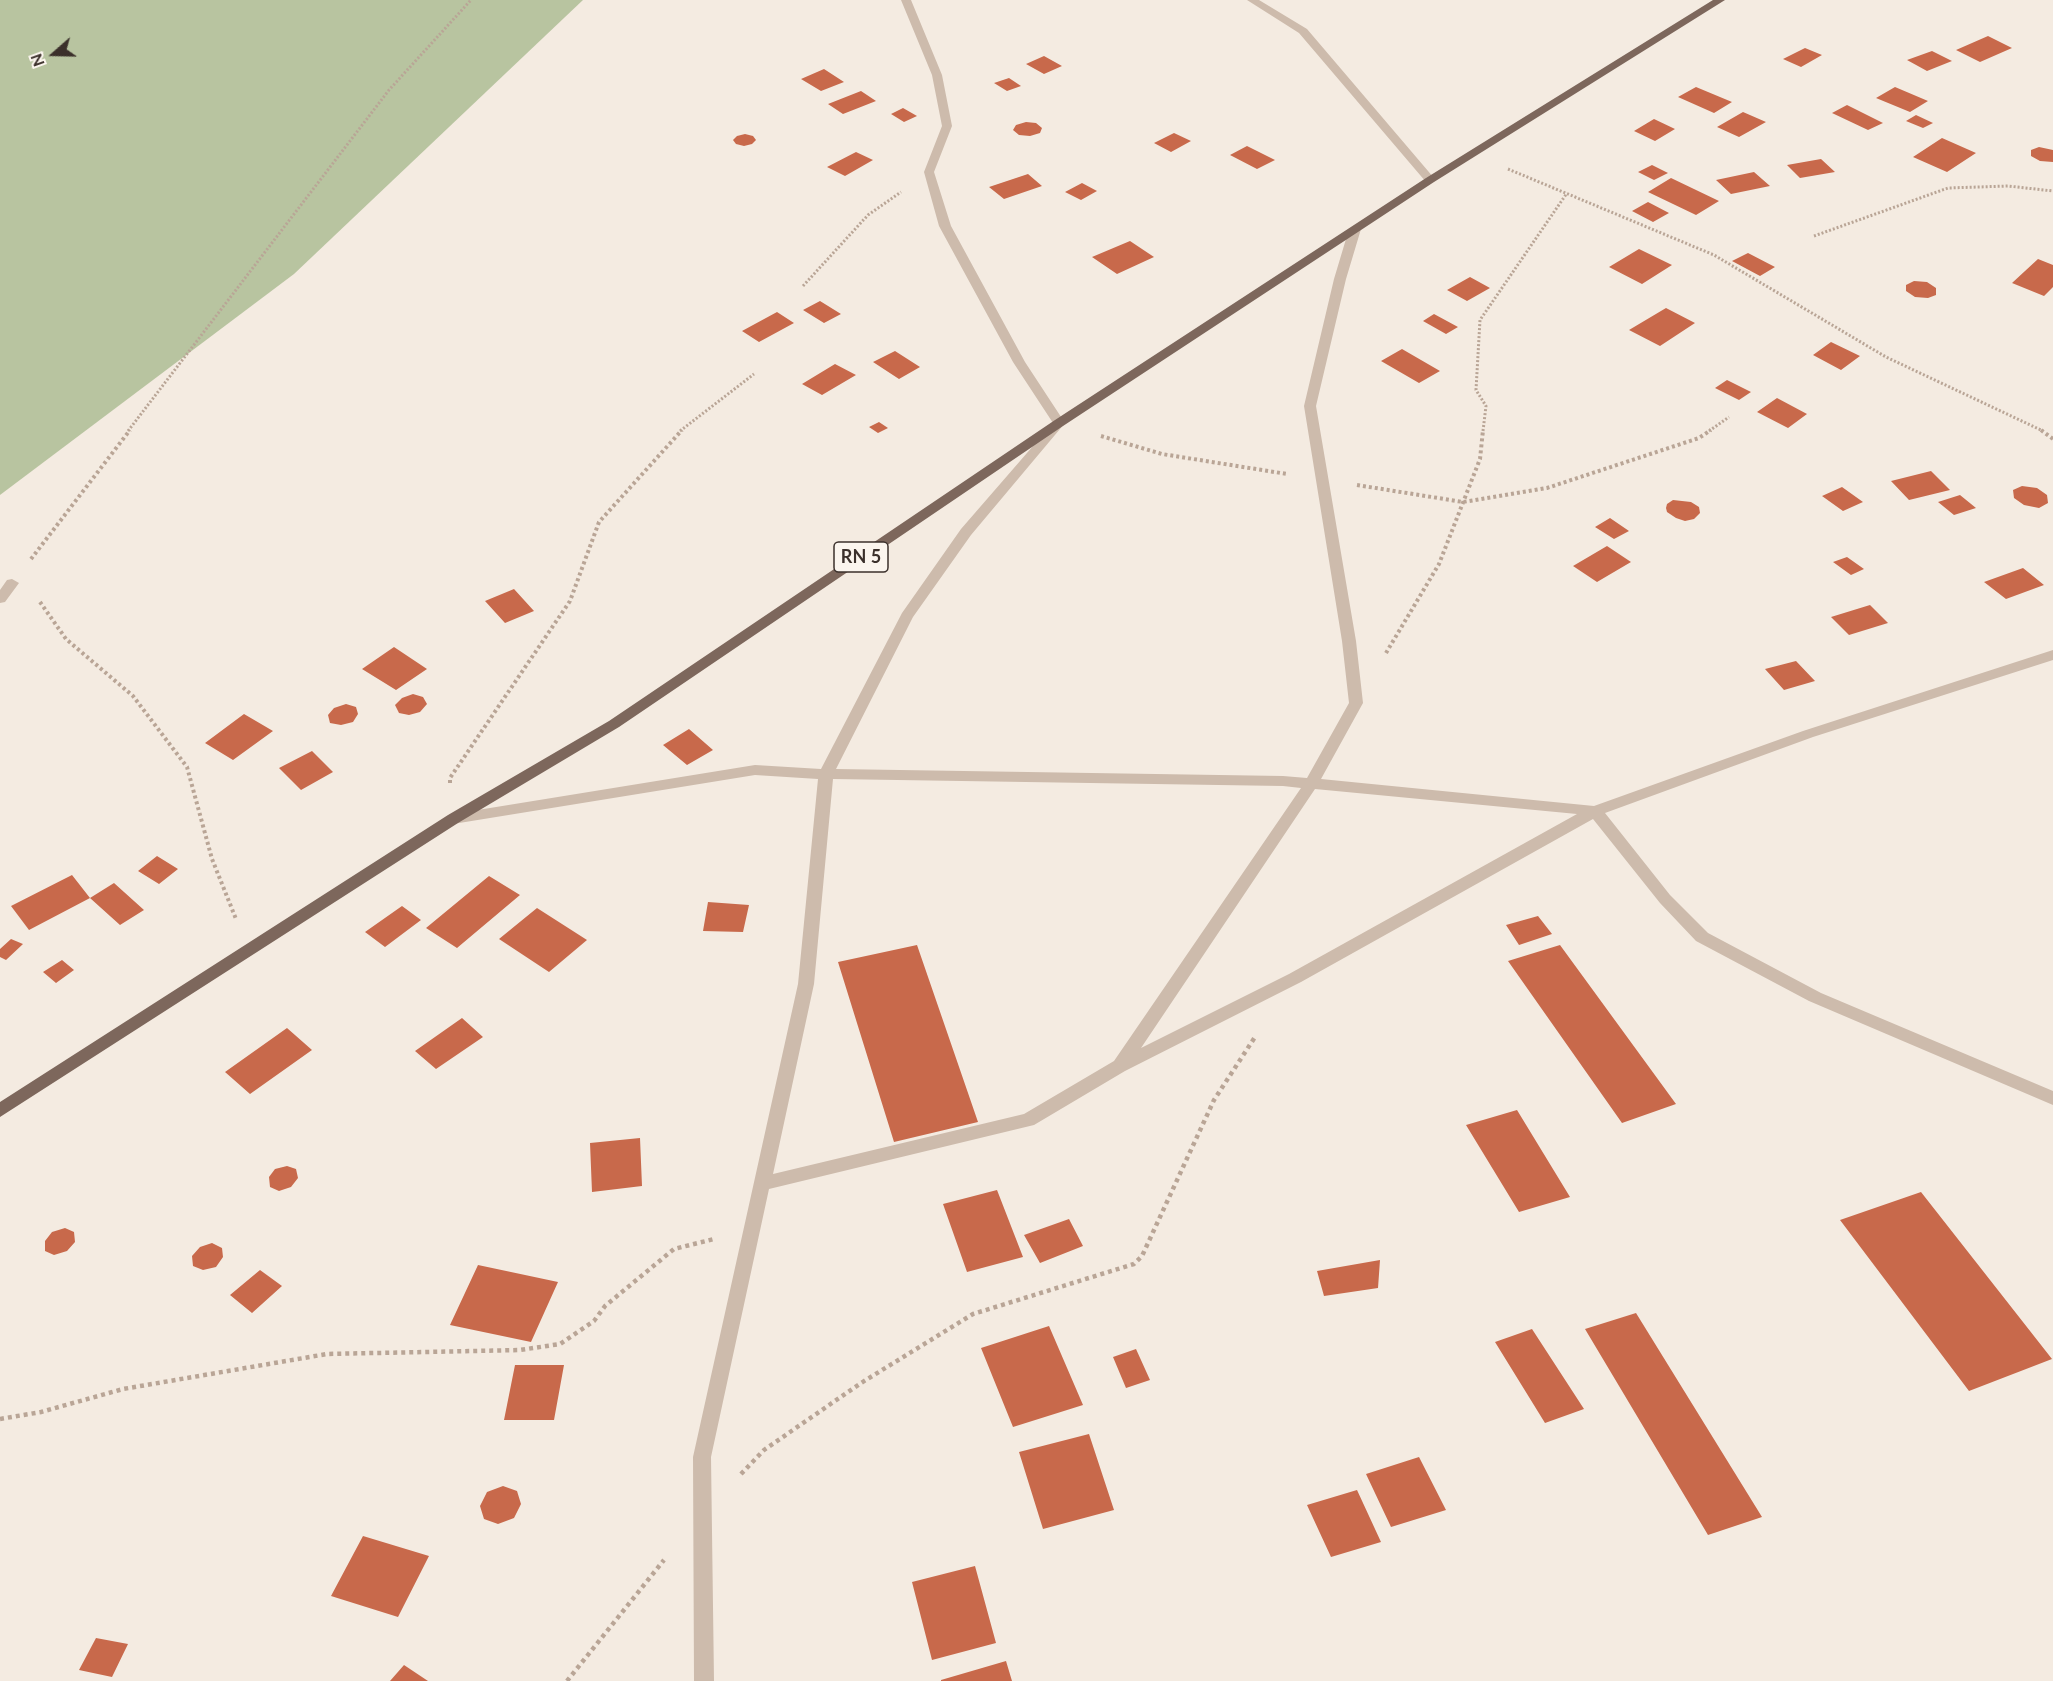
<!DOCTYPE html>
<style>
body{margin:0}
#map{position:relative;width:2053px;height:1681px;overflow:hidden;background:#f4ebe1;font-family:Lato,sans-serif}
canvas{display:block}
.north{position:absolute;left:24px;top:24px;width:60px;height:60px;-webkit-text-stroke:4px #fbf5ee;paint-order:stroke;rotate:250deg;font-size:16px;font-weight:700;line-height:24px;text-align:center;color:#3b302b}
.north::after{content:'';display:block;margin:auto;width:21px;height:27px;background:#3b302b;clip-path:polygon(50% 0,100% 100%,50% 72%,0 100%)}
</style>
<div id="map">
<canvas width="2053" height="1681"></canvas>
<div class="north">N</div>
</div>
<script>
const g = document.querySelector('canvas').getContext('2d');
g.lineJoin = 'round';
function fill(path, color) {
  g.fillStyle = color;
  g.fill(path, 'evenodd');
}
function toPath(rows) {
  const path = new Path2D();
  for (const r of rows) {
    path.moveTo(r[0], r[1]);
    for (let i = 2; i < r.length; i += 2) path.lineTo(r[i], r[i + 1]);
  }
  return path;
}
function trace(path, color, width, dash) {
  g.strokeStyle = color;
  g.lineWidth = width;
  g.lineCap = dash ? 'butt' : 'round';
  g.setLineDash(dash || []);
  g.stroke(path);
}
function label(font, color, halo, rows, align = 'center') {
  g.font = font + ' Lato,sans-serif';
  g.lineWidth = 4.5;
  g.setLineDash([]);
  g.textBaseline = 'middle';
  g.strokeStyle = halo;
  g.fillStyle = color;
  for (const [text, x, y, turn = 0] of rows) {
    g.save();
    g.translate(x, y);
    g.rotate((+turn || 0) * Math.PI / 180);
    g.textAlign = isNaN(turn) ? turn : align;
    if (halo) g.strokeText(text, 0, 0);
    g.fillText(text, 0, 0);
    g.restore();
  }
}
fill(toPath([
 [0,0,583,0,294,274,0,495]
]), '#b8c4a0');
fill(toPath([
 [1988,36,2012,48,1980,62,1956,50],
 [1805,48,1822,55,1801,67,1783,59],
 [1932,51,1952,61,1927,71,1907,60],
 [1044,56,1062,66,1044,74,1026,64],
 [824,69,844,82,821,91,801,79],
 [1009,78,1021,86,1007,91,994,83],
 [1696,87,1732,102,1714,113,1678,97],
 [1895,87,1928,101,1910,112,1876,98],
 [861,91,876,101,843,114,828,104],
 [1847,105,1883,123,1868,130,1832,113],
 [903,108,917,116,904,122,891,114],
 [1743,112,1766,122,1739,137,1717,127],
 [1916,115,1933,123,1923,128,1906,121],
 [1654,119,1675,129,1655,141,1634,131],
 [1026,122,1036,123,1042,128,1040,133,1030,136,1019,135,1013,130,1016,125],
 [1174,133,1191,141,1171,152,1154,143],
 [745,134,753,136,756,140,752,144,744,146,736,144,733,140,737,136],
 [1942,138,1976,153,1947,172,1913,157],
 [1247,146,1275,160,1257,169,1230,155],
 [2039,147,2053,150,2053,162,2040,161,2031,156,2031,150],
 [856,152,873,160,845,176,827,167],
 [1821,159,1835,172,1800,178,1787,165],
 [1652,165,1668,173,1654,180,1638,172],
 [1754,172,1770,186,1731,194,1716,180],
 [1028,174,1042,186,1004,199,989,187],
 [1671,178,1719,201,1696,215,1648,192],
 [1082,183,1097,191,1081,200,1065,192],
 [1648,202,1669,213,1653,222,1632,211],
 [1130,241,1154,257,1117,274,1092,257],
 [1639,249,1672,265,1642,284,1609,267],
 [1748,253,1775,267,1760,276,1732,261],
 [2038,259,2053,265,2053,287,2044,296,2012,283],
 [1470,277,1490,288,1467,301,1447,290],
 [1914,281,1927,282,1936,288,1936,295,1928,298,1915,297,1906,291,1906,285],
 [820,301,841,314,824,323,803,310],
 [1666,308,1695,323,1660,346,1629,330],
 [777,312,794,323,759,342,742,331],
 [1434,314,1458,327,1446,334,1423,321],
 [1831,342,1860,356,1841,370,1813,355],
 [1402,349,1440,371,1419,383,1381,361],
 [895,351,920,367,899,379,873,362],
 [835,364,856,375,822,395,802,384],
 [1727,380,1751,392,1739,400,1715,388],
 [1777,398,1807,414,1788,428,1757,412],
 [879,422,888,428,878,433,869,427],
 [1931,471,1950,490,1909,500,1891,481],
 [2022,486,2037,488,2047,495,2048,503,2039,508,2024,505,2014,498,2013,490],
 [1842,487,1863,502,1843,511,1822,496],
 [1960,495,1976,508,1954,515,1938,502],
 [1673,500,1691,502,1699,507,1700,513,1694,519,1685,521,1676,518,1667,512,1666,508,1667,504],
 [1610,518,1629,531,1614,539,1595,527],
 [1607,546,1631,562,1597,582,1573,566],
 [1847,557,1864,569,1851,575,1833,562],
 [2023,568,2044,585,2006,599,1984,582],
 [514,589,534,611,505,623,485,601],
 [1870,605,1888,623,1849,635,1831,617],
 [394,647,427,669,396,690,362,669],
 [1796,661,1815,681,1784,690,1765,669],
 [413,694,423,697,427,704,420,712,409,715,399,713,395,705,402,698],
 [346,704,356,707,358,714,353,722,341,725,330,723,328,715,334,708],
 [244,714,273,731,233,760,205,743],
 [689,729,713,750,687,765,663,745],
 [312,751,333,772,301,790,279,768],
 [157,856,178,869,159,884,138,871],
 [72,875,90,898,29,930,11,906],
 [489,876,520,895,457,948,426,928],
 [114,883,144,910,120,925,90,898],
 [708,902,749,905,743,932,703,931],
 [402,906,421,920,385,947,365,932],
 [537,908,587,940,549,972,499,939],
 [1538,916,1552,934,1519,945,1506,925],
 [11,939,23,944,6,960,0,957,0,949],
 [917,945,978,1122,894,1142,838,962],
 [1560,945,1676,1104,1622,1123,1508,961],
 [62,960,74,970,56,983,43,972],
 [462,1018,483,1037,436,1069,415,1051],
 [287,1028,312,1050,250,1094,225,1072],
 [1517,1110,1570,1197,1519,1212,1466,1125],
 [640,1138,642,1186,592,1192,590,1143],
 [287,1166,296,1169,298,1178,291,1187,279,1191,270,1187,269,1177,275,1169],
 [997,1190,1023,1257,967,1272,943,1204],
 [1921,1192,2052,1359,1969,1391,1840,1220],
 [1069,1219,1083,1246,1040,1263,1024,1235],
 [65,1228,74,1232,75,1242,67,1251,54,1255,45,1251,45,1241,52,1232],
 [212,1243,222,1248,223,1257,216,1267,203,1270,193,1266,192,1256,200,1247],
 [1380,1260,1378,1288,1324,1296,1317,1271],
 [478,1265,558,1282,531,1342,450,1325],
 [260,1270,282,1286,252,1313,230,1295],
 [1636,1313,1762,1517,1708,1535,1585,1329],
 [1049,1326,1083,1405,1013,1427,981,1348],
 [1532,1329,1584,1409,1545,1423,1495,1342],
 [1136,1349,1150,1380,1126,1388,1113,1357],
 [515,1365,564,1365,554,1420,504,1420],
 [1089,1434,1114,1510,1043,1529,1019,1452],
 [1419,1457,1446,1510,1391,1527,1366,1474],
 [503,1486,517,1491,521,1504,514,1518,498,1524,484,1519,480,1506,487,1492],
 [1357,1490,1381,1542,1331,1557,1307,1505],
 [363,1536,429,1556,398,1617,331,1596],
 [975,1566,996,1643,932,1660,912,1582],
 [96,1638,128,1644,112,1677,79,1670],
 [1006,1661,1012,1681,941,1681,941,1680],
 [404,1665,428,1681,390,1681]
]), '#c8694b');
trace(toPath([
 [1508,169,1714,255,1886,357,2043,431],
 [1814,236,1948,188,2008,186,2053,191],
 [803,286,868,215,901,192],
 [128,431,389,90,471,0],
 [680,431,754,374],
 [1483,431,1486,406,1476,390,1480,320,1567,193],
 [1709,431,1729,417]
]), '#b9a596', 3, [2, 2]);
trace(toPath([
 [2041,430,2053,439],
 [1101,436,1162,454,1287,474],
 [1357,485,1463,502,1547,488,1699,438,1711,430],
 [31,559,130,430],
 [40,602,66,639,133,696,187,767,212,859,236,919],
 [1386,653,1439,564,1480,459,1483,430],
 [450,783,450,778,570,601,599,522,682,430]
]), '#b9a596', 4, [3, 3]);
trace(toPath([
 [0,1419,41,1412,123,1389,327,1354,520,1350,560,1344,594,1321,605,1306,674,1249,714,1239],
 [741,1474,764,1450,861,1383,973,1314,1134,1264,1142,1256,1214,1100,1255,1037],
 [567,1681,664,1560]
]), '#b9a596', 4.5, [4, 4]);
fill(toPath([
 [901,0,911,0,942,75,952,126,934,172,951,226,1025,362,1065,423,971,535,913,617,836,769,1283,776,1307,778,1349,703,1342,641,1304,406,1334,279,1349,229,1355,226,1359,227,1361,229,1346,279,1316,406,1356,641,1363,703,1321,779,1594,806,1803,731,2053,650,2053,660,1813,737,1605,813,1670,895,1708,933,1821,993,2053,1091,2053,1105,1809,1001,1696,941,1660,903,1593,819,1301,982,1125,1071,1034,1125,769,1189,711,1457,714,1681,694,1681,693,1457,798,984,818,779,755,775,453,824,446,819,453,814,755,765,821,769,902,613,961,529,1053,423,1013,362,939,226,924,172,942,126,932,75,901,0],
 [833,779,1283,786,1301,788,1114,1061,1024,1114,773,1174,814,984,833,779],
 [1315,789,1577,814,1289,974,1141,1048,1315,789],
 [1247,0,1259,0,1307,29,1434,178,1434,182,1426,182,1299,33,1247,0],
 [12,579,19,583,5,602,0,603,0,590,7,580,12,579]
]), '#cdbbac');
fill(toPath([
 [1713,0,1725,0,1434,182,1063,426,619,727,458,823,0,1117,0,1102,448,815,609,721,1055,420,1426,178,1713,0]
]), '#7d675c');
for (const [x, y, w] of [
 [861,557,54]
]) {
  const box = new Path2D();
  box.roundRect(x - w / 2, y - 15, w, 30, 4.5);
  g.fillStyle = '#fbf5ee';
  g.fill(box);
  trace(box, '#3b302b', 1.5);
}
label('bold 18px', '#3b302b', null, [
 ["RN 5",861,557]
]);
</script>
